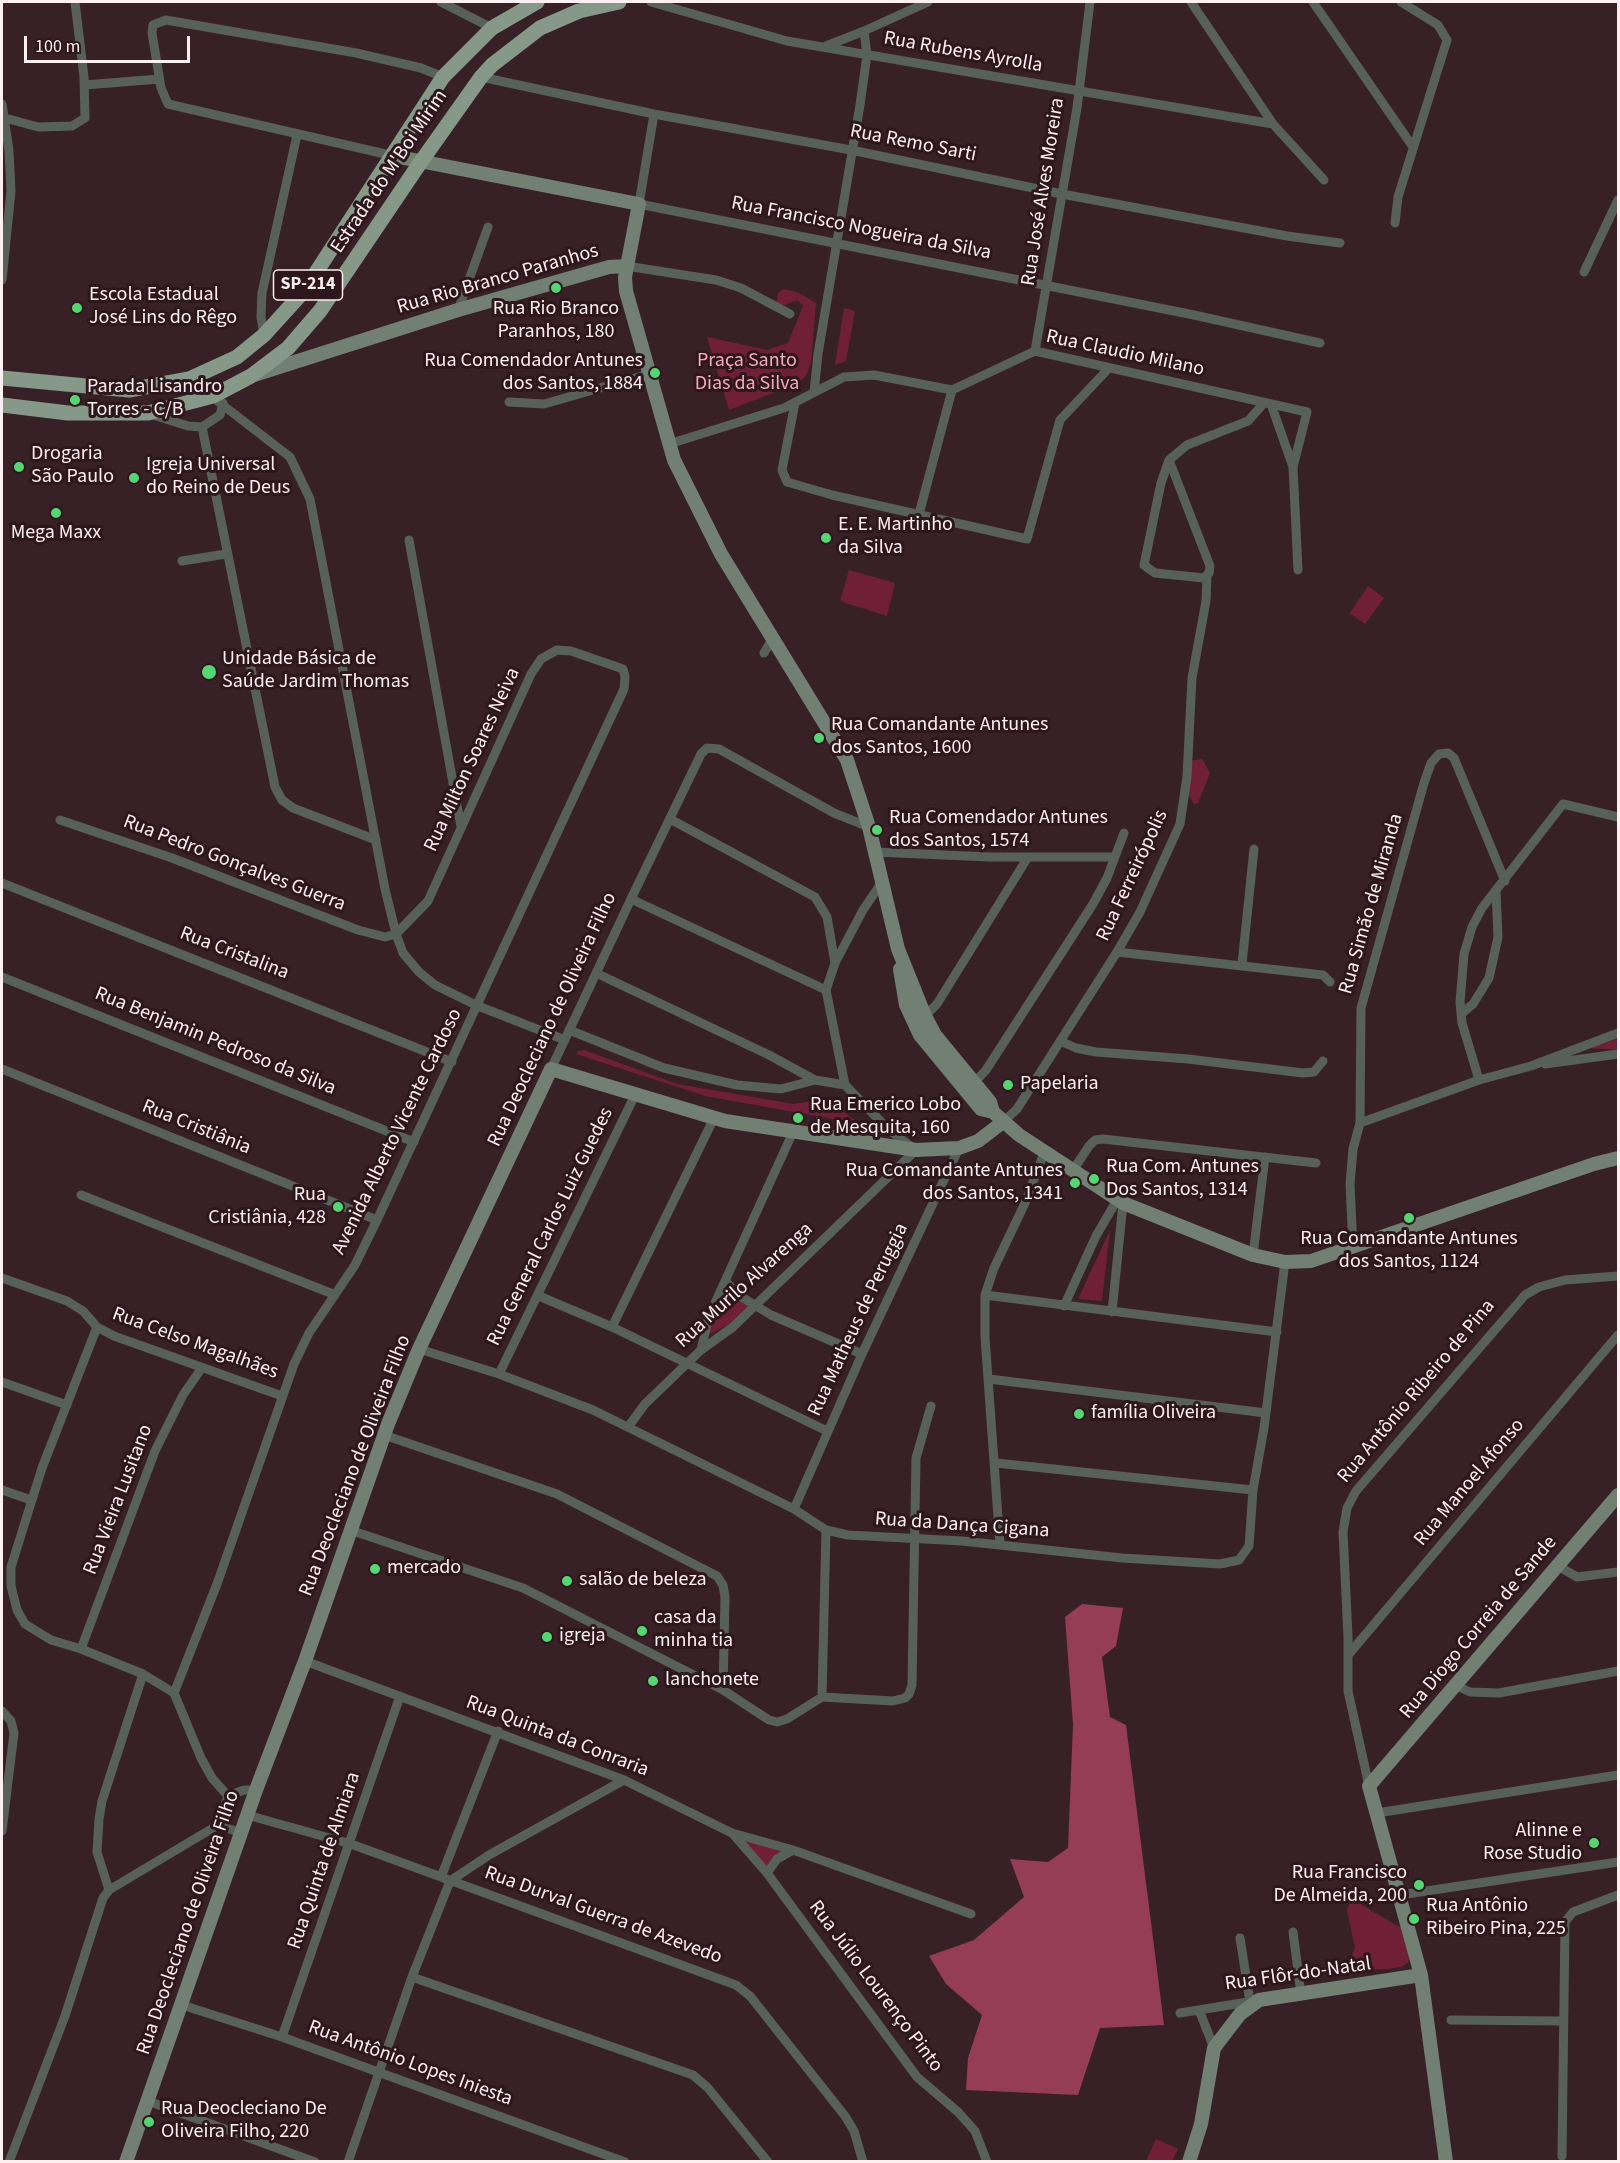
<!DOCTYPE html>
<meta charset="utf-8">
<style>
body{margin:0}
#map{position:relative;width:1620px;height:2163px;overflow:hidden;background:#382126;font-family:"Source Sans 3",sans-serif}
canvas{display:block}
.frame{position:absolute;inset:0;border:3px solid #fdeff2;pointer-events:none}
.scale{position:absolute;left:24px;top:36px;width:166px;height:27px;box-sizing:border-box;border:3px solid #fdeff2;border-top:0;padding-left:8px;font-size:18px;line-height:21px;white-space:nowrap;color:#fdeff2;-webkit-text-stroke:4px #2e171c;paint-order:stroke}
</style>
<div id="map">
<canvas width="1620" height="2163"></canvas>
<div class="frame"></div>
<div class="scale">100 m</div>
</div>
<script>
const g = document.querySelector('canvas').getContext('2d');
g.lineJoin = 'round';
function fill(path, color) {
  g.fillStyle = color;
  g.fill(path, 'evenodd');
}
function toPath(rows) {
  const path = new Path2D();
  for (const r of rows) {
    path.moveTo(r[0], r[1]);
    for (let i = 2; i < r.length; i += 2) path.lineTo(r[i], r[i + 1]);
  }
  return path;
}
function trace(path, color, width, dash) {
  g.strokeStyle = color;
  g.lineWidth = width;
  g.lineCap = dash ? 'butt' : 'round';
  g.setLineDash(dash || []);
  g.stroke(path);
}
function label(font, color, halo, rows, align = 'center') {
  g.font = font + ' "Source Sans 3",sans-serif';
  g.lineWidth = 6;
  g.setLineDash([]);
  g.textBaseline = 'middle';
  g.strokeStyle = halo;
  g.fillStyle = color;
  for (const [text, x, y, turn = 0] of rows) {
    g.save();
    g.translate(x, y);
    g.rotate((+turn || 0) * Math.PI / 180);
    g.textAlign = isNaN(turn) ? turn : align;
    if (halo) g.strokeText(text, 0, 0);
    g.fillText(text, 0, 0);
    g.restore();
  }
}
fill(toPath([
 [783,289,797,292,816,303,811,362,807,374,799,383,729,410,707,337,767,350,788,343,803,306,797,300,785,305,777,303,778,293],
 [844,308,855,311,846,361,835,365],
 [849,570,895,583,887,616,840,601],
 [1368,586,1384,598,1365,624,1350,613],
 [1202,759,1210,773,1198,803,1194,804,1188,794,1190,761],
 [1618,1039,1618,1050,1588,1048],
 [584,1050,677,1084,794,1104,824,1099,861,1124,705,1096,576,1054,578,1051],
 [1110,1230,1102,1301,1079,1299,1079,1297],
 [726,1288,750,1306,728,1325,707,1335],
 [742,1841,786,1850,767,1868],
 [1357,1902,1403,1929,1412,1946,1408,1963,1401,1967,1388,1969,1353,1970,1350,1959,1355,1948,1347,1910,1350,1903],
 [1156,2139,1178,2149,1172,2161,1146,2161]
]), '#701f39');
fill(toPath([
 [1082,1604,1123,1608,1116,1646,1102,1657,1110,1717,1126,1725,1164,2025,1100,2028,1078,2095,966,2090,968,2058,982,2015,946,1984,929,1956,974,1940,1024,1897,1010,1859,1048,1862,1068,1848,1073,1724,1065,1617]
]), '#953d55');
trace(toPath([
 [441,2,492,28],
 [651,2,787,41,1273,124],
 [1191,2,1273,124,1324,180],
 [1313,2,1413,147],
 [826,46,864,31,928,2],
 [481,77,654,114,851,150,1062,194,1287,236,1340,243],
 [85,85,159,79],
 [2,104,9,151,11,191,2,280],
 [654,114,639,204,1194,315,1320,343],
 [5,118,38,127,72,126,85,118,84,77,75,2],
 [394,156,168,104,161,88,152,33,153,25,166,20,356,53,421,68,443,77],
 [1395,223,1398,197,1447,40,1438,25,1401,2],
 [626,266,716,280,741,288,790,314],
 [1584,272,1618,200],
 [458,310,488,227],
 [264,335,261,317,262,293,297,135],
 [1035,351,1077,108,1090,2],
 [189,379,290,457,310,499,385,889,396,934,403,953,419,972,435,985,478,1006,565,1040],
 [814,392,818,354,860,105,867,55,864,31],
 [509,402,544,404,649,374],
 [795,403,782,470,787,482,832,495,1027,539,1060,420,1108,369],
 [1271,404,1293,467,1298,570],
 [150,414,188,426,202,427,220,415,223,403],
 [202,427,275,787,282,800,293,808,376,840],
 [669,444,784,408,844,377,874,375,952,390,1035,351,1307,412,1293,467],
 [1169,460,1210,566,1209,573,1204,578,1155,573,1144,565,1161,483,1169,460,1187,445,1248,421,1264,403],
 [919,514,952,390],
 [409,540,461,827],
 [182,561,226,554],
 [764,653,771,641],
 [670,819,815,897,827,917,835,963],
 [60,820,172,858,358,930,385,937,396,934,428,901,531,674,541,659,557,650,571,651,623,669,625,677,624,689,377,1220,355,1265,309,1333,294,1364,217,1584,174,1693],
 [875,852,990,857,1115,857],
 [2,883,452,1062],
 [631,899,826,990],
 [1117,952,1323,975,1330,982],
 [1242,964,1254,849],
 [596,973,769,1055,815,1080,845,1085],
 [2,977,414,1142],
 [1461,1014,1473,1004,1489,978,1498,937,1496,891],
 [925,1016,937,1004,1028,857],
 [569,1030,664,1068,737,1085,781,1089,815,1080],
 [1060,1041,1076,1048,1096,1052,1188,1059,1303,1073,1314,1072,1323,1061],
 [1545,1064,1618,1054],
 [2,1069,377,1220],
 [551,1069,631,899,701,754,707,748,719,749,834,813,869,827],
 [1479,1080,1462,1023,1460,1002,1464,954,1472,927,1482,908,1563,804,1618,817],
 [974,1083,986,1070,1093,904,1107,878,1124,833],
 [1003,1122,1017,1109,1117,952,1140,912,1180,824,1187,777,1192,678,1206,601,1207,576],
 [1360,1123,1479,1080,1531,1066,1618,1033],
 [1072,1172,1089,1146,1095,1140,1103,1139,1316,1163],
 [81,1195,333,1294],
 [1353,1248,1350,1184,1353,1149,1360,1123,1361,1008,1424,783,1431,763,1439,754,1448,753,1454,758,1505,881],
 [1253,1255,1265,1157],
 [2,1278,67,1301,83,1311,97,1327,114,1336,282,1396],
 [726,1282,740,1296,771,1315,862,1354],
 [985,1295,1277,1332],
 [539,1296,612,1327,827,1431],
 [1064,1306,1096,1236,1117,1200],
 [1112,1312,1123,1203],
 [97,1327,42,1468,11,1567,11,1586,17,1610,25,1624,51,1640,81,1649,143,1674,174,1693,201,1758,212,1778,228,1796],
 [612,1327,714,1118],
 [419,1349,499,1374,593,1410,794,1509,826,1530,848,1535,962,1541,1122,1558,1220,1564,1239,1560,1249,1546,1253,1490,1264,1428,1285,1262],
 [701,1350,709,1316,793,1132],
 [499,1374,635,1095],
 [989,1379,1266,1413],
 [2,1382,67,1405],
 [628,1427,645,1404,701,1350,733,1327,916,1150,889,1130,845,1085,826,990,835,963,863,910,882,882],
 [384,1435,557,1494,717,1576,723,1585,725,1597,723,1690],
 [996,1463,1253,1490],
 [2,1490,31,1500],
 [794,1509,862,1354,959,1148],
 [350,1530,523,1588,723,1690,769,1720,777,1722,787,1719,822,1697],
 [1000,1545,985,1337,985,1295,994,1268,1025,1203,1044,1153],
 [1558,1566,1577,1577,1618,1572],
 [81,1649,155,1451,183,1395,201,1369],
 [1349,1654,1618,1335],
 [305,1661,624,1780,732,1833,793,1850,971,1914],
 [1457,1686,1470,1692,1499,1693,1618,1671],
 [822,1697,893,1701,905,1698,909,1694,912,1685,916,1458,931,1406],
 [822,1697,826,1530],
 [2,1711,11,1721,14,1733,2,1831],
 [1369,1786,1348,1691,1348,1637,1343,1532,1347,1508,1356,1491,1525,1295,1539,1287,1565,1280,1618,1276],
 [228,1796,244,1790,256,1790],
 [1377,1813,1618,1775],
 [247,1815,351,1844,736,1985,750,1996,845,2116,854,2131,863,2162],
 [218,1825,241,1833],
 [733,1834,767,1873,917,2077,958,2112,975,2131,987,2162],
 [767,1873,777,1859,793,1850],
 [441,1877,498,1731],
 [109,1890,97,1852,99,1819,102,1801,143,1674],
 [1400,1895,1618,1862],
 [1293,1932,1301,1994],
 [1240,1938,1250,2002],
 [412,1977,693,2075,708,2088,768,2162],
 [182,2005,282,2037,625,2162],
 [1199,2010,1214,2048],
 [1180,2013,1254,2001],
 [1451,2020,1562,2021],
 [282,2037,400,1696],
 [148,2101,315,2162],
 [1562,2156,1565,1922,1573,1912,1618,1895],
 [9,2162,65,2016,103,1898,109,1890,218,1825,228,1796],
 [348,2162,412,1977,450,1881,489,1855,624,1780]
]), '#586159', 9);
trace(toPath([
 [394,156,639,204,625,277,626,291,674,460,721,554,847,760,869,827,898,949,925,1016,935,1035,990,1102,993,1112,1019,1135,1123,1203,1253,1255,1285,1262,1311,1261,1594,1164,1618,1158],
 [254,375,458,310,609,267,626,266],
 [900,969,906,1005,920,1035,981,1109,993,1112],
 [126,2162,256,1790,305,1661,388,1424,419,1349,551,1069,725,1121,916,1150,959,1148,978,1141,1003,1122],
 [1189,2162,1201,2124,1214,2048,1240,2014,1259,2000,1421,1975],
 [1446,2162,1421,1975,1369,1786,1618,1495]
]), '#728073', 14);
trace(toPath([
 [2,378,129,390,189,379,237,357,264,335,304,291,443,77,492,28,537,2],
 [2,405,68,413,148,413,213,396,251,376,288,348,320,311,420,163,481,77,492,65,540,28,579,11,619,2]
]), '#869888', 15);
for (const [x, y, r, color] of [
 [556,288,6,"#54d672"],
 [77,308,6,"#54d672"],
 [655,373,6,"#54d672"],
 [75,400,6,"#54d672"],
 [19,467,6,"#54d672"],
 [134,478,6,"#54d672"],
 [56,513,6,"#54d672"],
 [826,538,6,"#54d672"],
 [209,672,8,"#54d672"],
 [819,738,6,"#54d672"],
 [877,830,6,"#54d672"],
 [1008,1085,6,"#54d672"],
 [798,1118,6,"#54d672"],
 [1094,1179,6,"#54d672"],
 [1075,1183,6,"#54d672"],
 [338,1207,6,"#54d672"],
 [1409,1218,6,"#54d672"],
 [1079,1414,6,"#54d672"],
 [375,1569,6,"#54d672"],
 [567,1581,6,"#54d672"],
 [642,1631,6,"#54d672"],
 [547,1637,6,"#54d672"],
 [653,1681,6,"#54d672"],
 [1594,1843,6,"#54d672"],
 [1419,1885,6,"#54d672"],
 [1414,1919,6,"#54d672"],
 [149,2122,6,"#54d672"]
]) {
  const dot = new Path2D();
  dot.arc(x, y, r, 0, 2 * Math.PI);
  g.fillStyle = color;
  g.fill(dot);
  trace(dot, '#2e171c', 2);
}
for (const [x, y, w] of [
 [308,285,69]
]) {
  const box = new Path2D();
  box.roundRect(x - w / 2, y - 15, w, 30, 4.5);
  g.fillStyle = '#2e171c';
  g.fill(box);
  trace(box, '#fdeff2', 1.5);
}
label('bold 18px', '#fdeff2', null, [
 ["SP-214",308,285]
]);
label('20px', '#fdeff2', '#2e171c', [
 ["Rua Rubens Ayrolla",963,53,10],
 ["Rua Remo Sarti",913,144,11],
 ["Estrada do M'Boi Mirim",390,172,-56],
 ["Rua José Alves Moreira",1044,192,-81],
 ["Rua Francisco Nogueira da Silva",861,229,11],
 ["Rua Rio Branco Paranhos",498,280,-16],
 ["Rua Claudio Milano",1125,354,12],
 ["Rua Milton Soares Neiva",473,760,-65],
 ["Rua Pedro Gonçalves Guerra",234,864,21],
 ["Rua Ferreirópolis",1133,876,-65],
 ["Rua Simão de Miranda",1372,904,-74],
 ["Rua Cristalina",234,954,21],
 ["Rua Deocleciano de Oliveira Filho",553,1020,-65],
 ["Rua Benjamin Pedroso da Silva",215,1042,22],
 ["Rua Cristiânia",196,1128,22],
 ["Avenida Alberto Vicente Cardoso",398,1132,-64],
 ["Rua General Carlos Luiz Guedes",551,1227,-64],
 ["Rua Murilo Alvarenga",745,1286,-42],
 ["Rua Matheus de Peruggia",859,1320,-65],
 ["Rua Celso Magalhães",195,1344,20],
 ["Rua Antônio Ribeiro de Pina",1417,1392,-50],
 ["Rua Deocleciano de Oliveira Filho",356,1466,-69],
 ["Rua Manoel Afonso",1470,1483,-50],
 ["Rua Vieira Lusitano",119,1500,-69],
 ["Rua da Dança Cigana",962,1526,4],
 ["Rua Diogo Correia de Sande",1479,1628,-50],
 ["Rua Quinta da Conraria",557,1737,21],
 ["Rua Quinta de Almiara",325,1861,-71],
 ["Rua Durval Guerra de Azevedo",603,1916,20],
 ["Rua Deocleciano de Oliveira Filho",189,1923,-71],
 ["Rua Flôr-do-Natal",1298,1975,-8],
 ["Rua Júlio Lourenço Pinto",875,1987,53],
 ["Rua Antônio Lopes Iniesta",410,2064,20]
]);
label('20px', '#fdeff2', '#2e171c', [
 ["Escola Estadual",89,296],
 ["José Lins do Rêgo",89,319],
 ["Rua Rio Branco",556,310,"center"],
 ["Paranhos, 180",556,333,"center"],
 ["Rua Comendador Antunes",643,362,"right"],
 ["dos Santos, 1884",643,385,"right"],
 ["Parada Lisandro",87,388],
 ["Torres - C/B",87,411],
 ["Drogaria",31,455],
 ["São Paulo",31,478],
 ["Igreja Universal",146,466],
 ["do Reino de Deus",146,489],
 ["E. E. Martinho",838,526],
 ["da Silva",838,549],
 ["Mega Maxx",56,534,"center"],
 ["Unidade Básica de",222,660],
 ["Saúde Jardim Thomas",222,683],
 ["Rua Comandante Antunes",831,726],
 ["dos Santos, 1600",831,749],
 ["Rua Comendador Antunes",889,819],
 ["dos Santos, 1574",889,842],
 ["Papelaria",1020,1085],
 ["Rua Emerico Lobo",810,1106],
 ["de Mesquita, 160",810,1129],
 ["Rua Com. Antunes",1106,1168],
 ["Dos Santos, 1314",1106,1191],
 ["Rua Comandante Antunes",1063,1172,"right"],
 ["dos Santos, 1341",1063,1195,"right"],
 ["Rua",326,1196,"right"],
 ["Cristiânia, 428",326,1219,"right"],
 ["Rua Comandante Antunes",1409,1240,"center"],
 ["dos Santos, 1124",1409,1263,"center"],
 ["família Oliveira",1091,1414],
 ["mercado",387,1569],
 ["salão de beleza",579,1581],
 ["casa da",654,1619],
 ["minha tia",654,1642],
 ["igreja",559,1637],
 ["lanchonete",665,1681],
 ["Alinne e",1582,1832,"right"],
 ["Rose Studio",1582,1855,"right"],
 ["Rua Francisco",1407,1874,"right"],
 ["De Almeida, 200",1407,1897,"right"],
 ["Rua Antônio",1426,1907],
 ["Ribeiro Pina, 225",1426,1930],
 ["Rua Deocleciano De",161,2110],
 ["Oliveira Filho, 220",161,2133]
], 'left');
label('20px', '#f5aaba', '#2e171c', [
 ["Praça Santo",747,362],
 ["Dias da Silva",747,385]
]);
</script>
